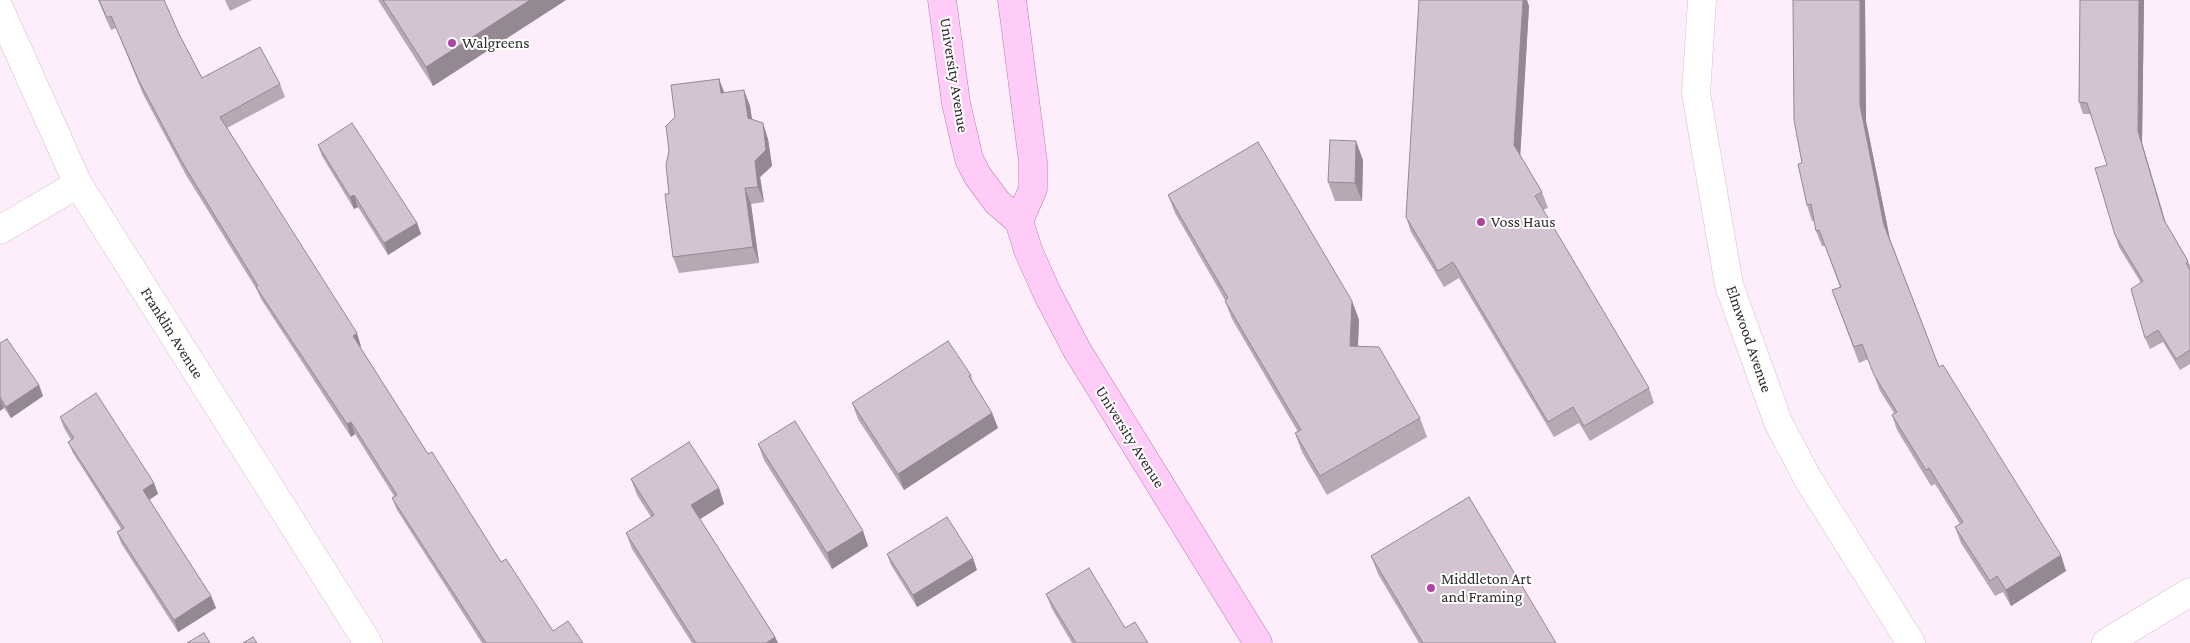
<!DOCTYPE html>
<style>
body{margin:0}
canvas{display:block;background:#feedfa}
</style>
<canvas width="2190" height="643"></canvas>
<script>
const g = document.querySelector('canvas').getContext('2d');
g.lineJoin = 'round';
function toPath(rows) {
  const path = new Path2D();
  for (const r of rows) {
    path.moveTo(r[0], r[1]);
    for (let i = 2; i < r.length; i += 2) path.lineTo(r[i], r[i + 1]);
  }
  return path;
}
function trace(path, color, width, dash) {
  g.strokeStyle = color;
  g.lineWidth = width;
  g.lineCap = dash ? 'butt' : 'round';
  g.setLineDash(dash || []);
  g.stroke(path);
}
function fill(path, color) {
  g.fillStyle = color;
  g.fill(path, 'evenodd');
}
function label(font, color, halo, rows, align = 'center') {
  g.font = font + ' "Crimson Pro",serif';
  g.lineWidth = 4;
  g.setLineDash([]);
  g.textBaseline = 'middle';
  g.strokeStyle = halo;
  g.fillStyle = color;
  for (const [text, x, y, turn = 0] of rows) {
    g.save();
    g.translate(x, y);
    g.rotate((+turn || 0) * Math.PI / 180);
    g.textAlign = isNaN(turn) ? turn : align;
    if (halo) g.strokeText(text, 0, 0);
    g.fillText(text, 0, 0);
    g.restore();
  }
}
const minor = toPath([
 [1702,0,1696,93,1729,285,1778,422,1808,479,1911,643],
 [0,10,78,184,368,643],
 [0,230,78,184],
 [2106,643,2190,592]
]);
const major = toPath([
 [942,0,956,103,969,159,977,175,997,202,1019,221,1028,250,1047,293,1077,350,1258,643],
 [1012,0,1033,162,1033,189,1019,221]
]);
trace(minor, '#d2c2cf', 29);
trace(major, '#b67dac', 29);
trace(minor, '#fff', 28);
trace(major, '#feccf6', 28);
fill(toPath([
 [98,0,164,0,179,34,202,78,280,84,285,97,227,128,361,346,360,347,428,454,501,562,553,631,583,643,482,643,397,510,392,498,394,496,355,434,351,437,261,299,257,290,186,175,143,94,116,28,111,30],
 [225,0,252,0,230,11],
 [378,0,566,0,433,86],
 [1793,0,1865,0,1866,121,1890,239,1939,367,2066,571,2011,606,2003,592,1995,596,1961,543,1955,527,1960,524,1935,484,1931,486,1897,430,1892,415,1894,413,1880,391,1868,359,1859,363,1832,290,1840,287,1825,246,1822,246,1816,231,1814,221,1812,221,1807,205,1802,163],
 [2080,0,2144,0,2142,143,2166,223,2188,261,2190,266,2190,364,2180,370,2163,342,2150,349,2145,338,2141,283,2119,247,2115,235,2107,165,2091,114,2083,114,2079,102],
 [1529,6,1520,155,1542,192,1548,208,1543,210,1649,388,1654,403,1590,441,1579,423,1554,437,1459,278,1444,287,1411,232,1406,217],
 [719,79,724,93,750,106,752,119,768,139,772,166,760,177,764,202,751,204,759,263,679,273,673,257,669,194,669,151,675,117],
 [318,145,417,223,421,234,388,255,358,207,354,209,322,156],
 [1363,160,1362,201,1335,201,1328,182],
 [1168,195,1352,301,1359,320,1358,346,1420,418,1427,437,1327,495,1302,452,1295,433,1298,432,1232,319,1225,301,1225,300,1175,213],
 [0,343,39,385,43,396,11,418,4,408,0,411],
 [971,375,973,383,992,413,998,428,904,490,858,419,852,403],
 [60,417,154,483,158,494,149,500,211,596,216,608,178,632,121,543,117,532,121,529,73,453,68,442,71,440,64,428],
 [758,444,863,531,868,546,832,569,764,460],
 [631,479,719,488,724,504,700,519,775,637,778,643,692,643,632,549,626,533,651,517,637,495],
 [887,554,977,570,917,607,891,565],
 [1371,556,1556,643,1419,643,1378,574],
 [1046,594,1125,628,1148,643,1072,643,1052,609]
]), '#b6a9b4');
fill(toPath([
 [530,0,566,0,433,86,426,67],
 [1523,0,1527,0,1529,6,1520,160,1514,145],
 [1860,0,1865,0,1866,121,1890,240,1884,225,1860,105],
 [2139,0,2144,0,2142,143,2168,232,2164,220,2138,131],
 [719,79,725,94,721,93],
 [744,90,750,106,754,133,748,118],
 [763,123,768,139,772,166,760,177,764,202,758,187,755,161],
 [1356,141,1363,160,1362,201,1355,183],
 [745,188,751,204,759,263,753,247],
 [354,195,358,207,354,209,350,197],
 [417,223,421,234,388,255,384,243],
 [1352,301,1359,320,1357,365,1350,346],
 [357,333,361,346,357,348,353,336],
 [39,385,43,396,11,418,6,407],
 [0,398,4,408,0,411],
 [992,413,998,428,904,490,898,474],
 [351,422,355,434,351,437,347,424],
 [154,483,158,494,147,501,143,490],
 [719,488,724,504,697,521,691,505],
 [863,531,868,546,832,569,827,553],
 [2061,555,2066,571,2011,606,2006,590],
 [973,558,977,570,917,607,913,595],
 [211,596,216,608,178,632,174,620],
 [775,637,778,643,766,643]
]), '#948992');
const building = toPath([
 [99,0,164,0,179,34,202,78,260,47,280,84,220,117,357,333,353,336,428,454,432,452,501,562,506,559,553,631,568,621,583,643,486,643,392,498,397,495,351,422,347,424,256,287,258,286,182,162,139,81,111,16,107,18,99,0],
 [383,0,530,0,426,67,383,0],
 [1419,0,1523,0,1514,145,1542,192,1535,196,1649,388,1584,426,1573,407,1548,422,1453,262,1438,271,1406,217,1419,0],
 [1793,0,1860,0,1860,105,1884,225,1939,367,1943,365,2061,555,2006,590,1997,576,1990,581,1955,527,1963,522,1929,468,1926,470,1892,415,1897,412,1874,375,1862,344,1854,347,1832,290,1841,287,1819,230,1816,231,1811,204,1807,205,1798,164,1802,163,1794,120,1793,0],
 [2080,0,2139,0,2138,131,2164,220,2188,261,2186,263,2190,270,2190,350,2176,359,2158,330,2145,338,2131,289,2143,281,2115,235,2095,168,2107,165,2087,103,2079,102,2080,0],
 [719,79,721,93,744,90,748,118,763,123,766,150,755,161,758,187,745,188,753,247,673,257,665,194,669,194,666,165,669,151,666,126,675,117,671,85,719,79],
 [352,123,417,223,384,243,354,195,350,197,318,145,352,123],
 [1330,140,1356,141,1355,183,1328,182,1330,140],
 [1258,142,1352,301,1350,346,1379,347,1420,418,1320,476,1295,433,1301,430,1225,301,1228,298,1168,195,1258,142],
 [7,339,39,385,6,407,0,397,0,343,7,339],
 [948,341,971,375,969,376,992,413,898,474,852,403,948,341],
 [96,393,154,483,143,490,211,596,174,620,117,532,124,528,68,442,74,438,60,417,96,393],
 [795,421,863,531,827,553,758,444,795,421],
 [689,442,719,488,691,505,775,637,766,643,696,643,626,533,654,515,631,479,689,442],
 [1469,497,1556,643,1423,643,1371,556,1469,497],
 [947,517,973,558,913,595,887,554,947,517],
 [1089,568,1125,628,1135,622,1148,643,1076,643,1046,594,1089,568],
 [204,633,210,643,187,643,204,633],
 [253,637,257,643,243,643,253,637]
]);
fill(building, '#d4c4d1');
trace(building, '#948992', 1);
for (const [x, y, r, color] of [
 [452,43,5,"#b144a3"],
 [1481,222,5,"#b144a3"],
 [1431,588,5,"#b144a3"]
]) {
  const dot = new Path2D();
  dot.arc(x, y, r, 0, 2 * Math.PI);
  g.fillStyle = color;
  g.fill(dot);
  trace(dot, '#fff', 2);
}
label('16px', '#302a2f', '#fff', [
 ["Walgreens",462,43],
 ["Voss Haus",1491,222],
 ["Middleton Art",1441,579],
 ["and Framing",1441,597]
], 'left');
label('16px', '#302a2f', '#fff', [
 ["University Avenue",954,75,81],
 ["Franklin Avenue",172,333,58],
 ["Elmwood Avenue",1749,339,71],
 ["University Avenue",1130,437,58]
]);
</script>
